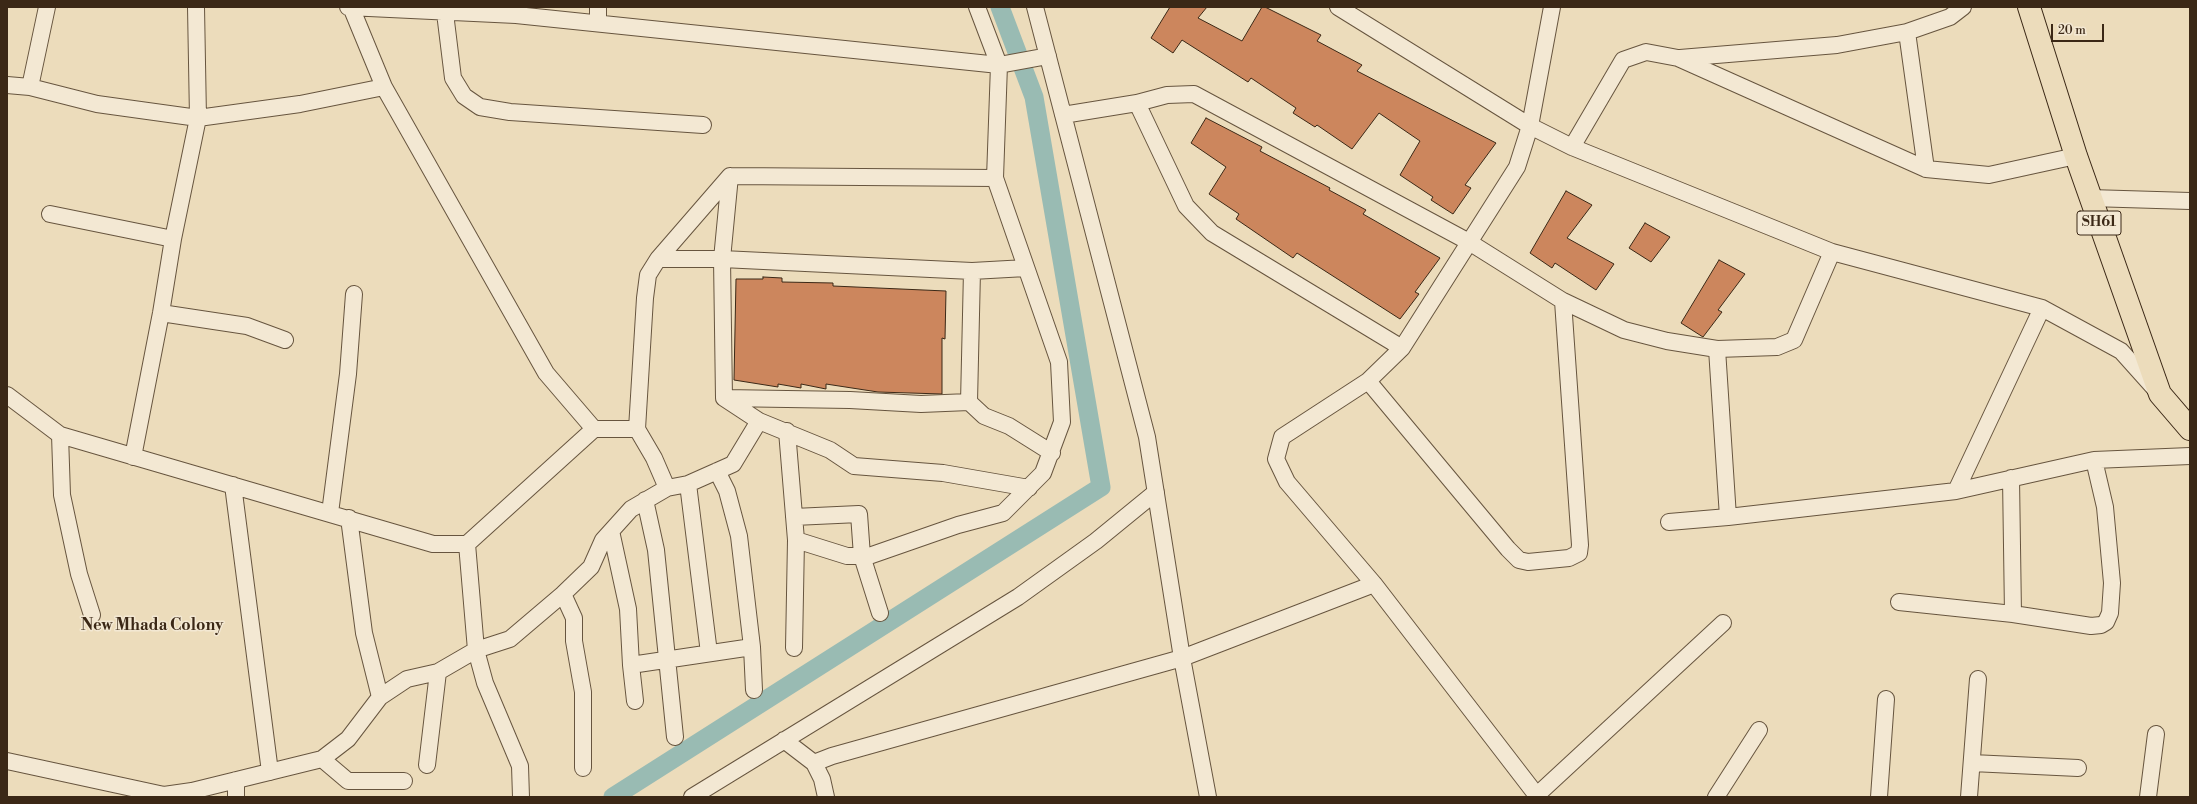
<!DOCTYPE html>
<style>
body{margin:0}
#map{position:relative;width:2197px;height:804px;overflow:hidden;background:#ecdcbb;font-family:"Libre Bodoni",serif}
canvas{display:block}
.frame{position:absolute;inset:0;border:8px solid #3b2816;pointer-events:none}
.scale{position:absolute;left:2051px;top:24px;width:53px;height:18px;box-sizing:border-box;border:2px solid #3b2816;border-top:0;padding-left:5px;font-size:12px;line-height:14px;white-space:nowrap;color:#3b2816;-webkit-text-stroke:3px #f3e8d3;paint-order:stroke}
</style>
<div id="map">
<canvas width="2197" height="804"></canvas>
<div class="frame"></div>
<div class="scale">20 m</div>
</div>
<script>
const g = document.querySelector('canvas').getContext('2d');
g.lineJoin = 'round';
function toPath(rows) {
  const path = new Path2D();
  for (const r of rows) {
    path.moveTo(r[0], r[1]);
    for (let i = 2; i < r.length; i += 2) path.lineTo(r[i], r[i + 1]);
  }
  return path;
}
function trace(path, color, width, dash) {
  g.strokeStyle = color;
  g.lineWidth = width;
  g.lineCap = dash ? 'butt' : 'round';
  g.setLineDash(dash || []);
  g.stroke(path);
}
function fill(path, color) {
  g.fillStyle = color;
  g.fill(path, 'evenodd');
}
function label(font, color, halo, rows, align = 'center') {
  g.font = font + ' "Libre Bodoni",serif';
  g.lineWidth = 3;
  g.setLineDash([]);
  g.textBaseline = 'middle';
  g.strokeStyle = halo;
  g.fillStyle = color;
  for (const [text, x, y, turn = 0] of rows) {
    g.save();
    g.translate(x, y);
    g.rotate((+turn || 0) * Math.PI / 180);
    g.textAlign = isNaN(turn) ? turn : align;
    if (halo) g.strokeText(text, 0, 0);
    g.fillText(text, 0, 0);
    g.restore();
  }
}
trace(toPath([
 [613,797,1101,487,1034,97,1000,7]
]), '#99bbb3', 19);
const building = toPath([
 [1170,7,1207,7,1198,18,1242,41,1262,7,1265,7,1321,35,1317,41,1362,65,1357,71,1496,143,1465,185,1471,188,1453,214,1431,200,1433,197,1400,175,1420,141,1379,113,1352,149,1317,125,1315,127,1293,113,1296,108,1251,78,1248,82,1182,40,1173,53,1151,38,1170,7],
 [1206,118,1262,147,1260,151,1330,188,1329,190,1366,210,1363,214,1440,258,1415,292,1419,294,1400,319,1297,253,1293,258,1236,219,1239,214,1209,194,1226,167,1191,143,1206,118],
 [1566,191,1592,205,1567,238,1614,264,1596,290,1555,263,1552,268,1530,253,1566,191],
 [1645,223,1670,237,1651,262,1629,248,1645,223],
 [1719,260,1745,274,1718,310,1722,312,1703,337,1681,323,1719,260],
 [763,277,782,278,782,282,833,283,833,286,946,291,945,339,942,338,942,394,878,392,826,384,826,389,801,384,801,388,778,384,778,387,734,380,736,279,763,279,763,277]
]);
fill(building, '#cc865d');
trace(building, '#3b2816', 1);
const minor = toPath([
 [348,7,516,15,999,65,1048,56],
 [351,7,384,87,546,373,594,429,637,429,654,458,667,488],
 [1035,7,1147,437,1182,658,1208,797],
 [1338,7,1530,126,1552,7],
 [445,13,453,78,464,96,480,107,510,112,703,125],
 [598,23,598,7],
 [1907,32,1926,169],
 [1680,58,1837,45,1907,32,1950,17,1963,7],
 [7,85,30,87,97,104,198,118,300,104,384,87],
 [30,87,47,7],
 [1137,103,1167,95,1194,94,1469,242,1563,301,1624,330,1667,341,1717,349,1728,517],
 [1063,115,1137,103,1186,206,1212,233,1402,348],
 [1572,147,1623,60,1646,52,1678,58,1926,169,1989,175,2076,156],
 [2090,198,2190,201],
 [50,214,173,239],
 [658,259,730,176,995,178],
 [161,313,247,326,285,340],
 [1717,349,1777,347,1794,340,1832,252],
 [1368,381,1508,549,1519,560,1528,562,1569,558,1579,553,1580,545,1563,301],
 [7,395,60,435,433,544,467,544],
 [724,398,850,400,921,404,969,402,984,416,1009,426,1052,453],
 [969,402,972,271],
 [759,421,830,450,854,466,943,473,1029,488],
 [637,429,645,298,648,275,658,259,722,259,972,271,1026,268],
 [787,431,796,540,794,648],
 [60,435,62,495,79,574,92,615],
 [133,457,161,313,173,239,198,118,196,7],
 [2094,460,2190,456],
 [717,471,727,491,739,536,752,647,754,690],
 [2011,478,2013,614],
 [688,484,709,653],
 [233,485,270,772],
 [645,500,656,550,675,737],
 [330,513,348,374,354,294],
 [794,517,859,514,862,556,880,613],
 [1669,522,1728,517,1956,491],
 [611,531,628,609,631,665,635,701],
 [796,540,847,556,869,556,958,525,1003,513,1043,473,1062,422,1059,362,995,178,999,65,977,7],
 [563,594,574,618,574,641,583,692,583,768],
 [1899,602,2013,614,2091,626,2101,625,2106,622,2110,613,2112,583,2105,507,2094,460,1956,491,2042,308],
 [631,665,752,647],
 [380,697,407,679,438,672,476,650,510,639,563,594,591,567,603,540,631,509,667,488,688,484,733,464,759,421,724,398,722,259,730,176],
 [784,740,814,763],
 [322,759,348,781,404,781],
 [7,761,164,795,192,791,322,759,348,739,380,697,364,633,349,518],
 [1972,763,2078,768],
 [427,765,438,672],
 [1537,795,1723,623],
 [236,797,236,780],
 [521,797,520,766,485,683,476,650,467,544,594,429],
 [692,797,1018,597,1096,541,1156,492],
 [826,797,822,779,814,763,832,756,1182,658,1374,584],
 [1538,797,1374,584,1287,482,1276,459,1282,437,1368,381,1402,348,1517,167,1530,126,1572,147,1832,252,2042,308,2121,351,2155,389],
 [1716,797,1759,730],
 [1879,797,1886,699],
 [1969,797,1978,679],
 [2148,797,2156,734]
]);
const primary = toPath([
 [2029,7,2076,156,2160,394,2190,429]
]);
trace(minor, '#67553f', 18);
trace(primary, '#3b2816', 24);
trace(minor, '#f3e8d3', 16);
trace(primary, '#ecdcbb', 22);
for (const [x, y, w] of [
 [2099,223,44]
]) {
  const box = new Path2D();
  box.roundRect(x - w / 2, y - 12, w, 24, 3);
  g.fillStyle = '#f3e8d3';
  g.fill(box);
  trace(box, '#3b2816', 1);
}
label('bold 14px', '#3b2816', null, [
 ["SH61",2099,223]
]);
label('bold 16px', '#3b2816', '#f3e8d3', [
 ["New Mhada Colony",152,626]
]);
</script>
